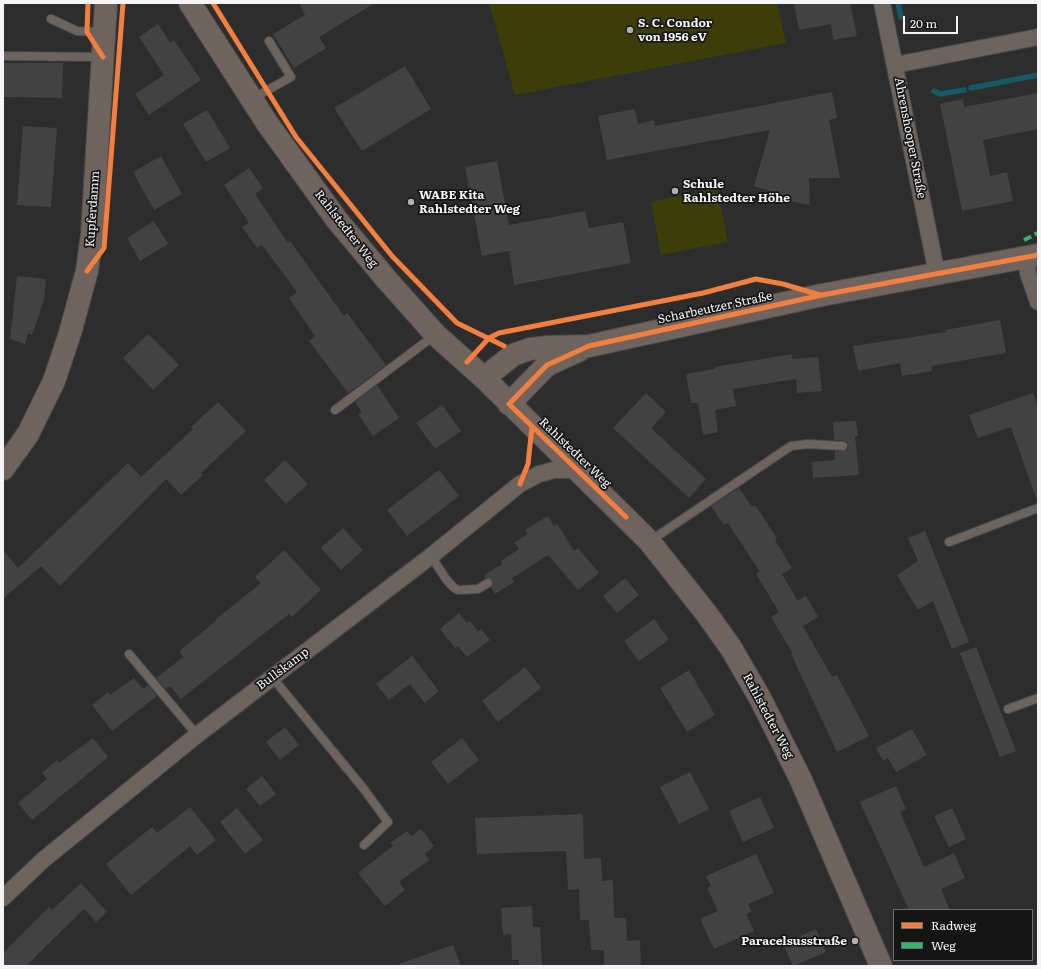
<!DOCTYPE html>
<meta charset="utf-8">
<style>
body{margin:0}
#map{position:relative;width:1041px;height:969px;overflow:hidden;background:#2d2d2d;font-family:Literata,serif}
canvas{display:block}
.frame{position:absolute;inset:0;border:4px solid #f5f4f6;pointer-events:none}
.legend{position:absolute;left:893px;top:909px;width:140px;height:52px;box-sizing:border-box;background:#151516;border:1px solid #6f6e70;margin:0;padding:5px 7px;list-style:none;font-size:12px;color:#f5f4f6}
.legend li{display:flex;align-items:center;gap:8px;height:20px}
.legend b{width:20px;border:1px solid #6f6e70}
.scale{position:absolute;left:903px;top:16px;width:55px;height:18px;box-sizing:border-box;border:2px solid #f5f4f6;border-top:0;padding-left:5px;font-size:12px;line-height:14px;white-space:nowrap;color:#f5f4f6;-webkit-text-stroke:3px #151516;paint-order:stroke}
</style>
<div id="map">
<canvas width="1041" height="969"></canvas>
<div class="frame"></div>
<ul class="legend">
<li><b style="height:5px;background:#f27e40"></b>Radweg</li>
<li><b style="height:5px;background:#33b770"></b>Weg</li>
</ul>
<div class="scale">20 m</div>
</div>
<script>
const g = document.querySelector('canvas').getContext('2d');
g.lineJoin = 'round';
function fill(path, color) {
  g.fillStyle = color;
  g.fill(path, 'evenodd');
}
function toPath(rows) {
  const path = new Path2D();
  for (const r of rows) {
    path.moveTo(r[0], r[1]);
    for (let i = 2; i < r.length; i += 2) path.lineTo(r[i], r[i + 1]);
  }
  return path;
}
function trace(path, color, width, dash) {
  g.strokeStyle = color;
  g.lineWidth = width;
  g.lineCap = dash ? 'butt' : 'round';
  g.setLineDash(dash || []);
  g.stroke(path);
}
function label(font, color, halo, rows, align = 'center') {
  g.font = font + ' Literata,serif';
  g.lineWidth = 3.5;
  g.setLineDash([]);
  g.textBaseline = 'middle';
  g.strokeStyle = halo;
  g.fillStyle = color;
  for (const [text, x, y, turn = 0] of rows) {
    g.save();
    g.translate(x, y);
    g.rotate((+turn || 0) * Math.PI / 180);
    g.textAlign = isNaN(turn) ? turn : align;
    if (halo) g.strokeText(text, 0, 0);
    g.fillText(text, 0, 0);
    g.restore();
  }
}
fill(toPath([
 [489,3,777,3,786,43,515,95],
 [717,188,728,242,661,255,651,202]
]), '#3d3d0a');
trace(toPath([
 [898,3,901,17],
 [971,88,1038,75],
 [934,91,940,94,964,90]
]), '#145965', 5.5);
fill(toPath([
 [299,3,375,3,319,37,326,48,294,68,273,34,305,15],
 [794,3,850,3,857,36,833,40,831,24,799,30],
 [158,24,170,42,174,40,201,80,149,115,135,94,164,75,139,37],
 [3,63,63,63,62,98,3,97],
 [405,66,431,109,362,151,334,108],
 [832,92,837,118,829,120,840,178,809,178,810,205,773,198,774,192,754,186,770,130,607,160,598,116,635,109,638,124,654,120,655,126],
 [1038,93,1038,129,983,140,990,176,1007,172,1013,201,962,211,940,104,963,99,964,107],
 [207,110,230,148,206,162,183,124],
 [23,126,57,128,51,207,17,205],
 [161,156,182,194,154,210,133,172],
 [497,161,509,225,585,211,589,228,623,222,631,263,514,285,509,251,482,256,465,167],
 [249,168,263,188,255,194,288,243,290,241,344,316,347,313,386,365,348,393,309,341,315,336,289,298,297,292,262,245,257,248,242,227,249,223,224,185],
 [154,221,168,244,140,261,127,238],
 [17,276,46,279,44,300,32,335,28,333,25,344,10,339],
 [1000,320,1006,353,931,366,932,371,902,376,900,363,858,371,853,346,946,332,945,330],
 [148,334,179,365,153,390,123,358],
 [792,354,792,359,818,357,822,391,797,393,796,379,733,389,736,406,715,410,718,432,703,435,698,403,691,403,686,374,715,369,715,367],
 [377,385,399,418,373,436,358,414,362,412,355,402],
 [646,393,666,412,651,428,706,479,689,498,613,428],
 [1033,393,1038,407,1038,498,1036,498,1011,427,978,438,969,415],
 [218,402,246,431,201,473,203,475,181,495,166,479,60,586,41,566,3,599,3,550,18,568,128,463,141,477,193,429,191,427],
 [442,405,461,431,435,449,416,423],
 [856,421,858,436,855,436,859,475,813,478,812,462,835,460,835,451,843,451,848,449,848,444,846,441,834,440,833,422],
 [285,460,308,484,286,504,264,480],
 [439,470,459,496,407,536,387,510],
 [739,488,752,507,755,505,777,538,775,540,792,568,782,574,798,601,806,596,818,617,803,626,832,677,837,675,869,736,837,752,791,654,793,654,771,617,779,612,756,574,760,572,728,523,724,525,711,506],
 [548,516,554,526,557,524,574,551,578,548,599,573,578,590,548,555,512,578,514,582,495,594,491,587,493,583,492,580,485,578,484,575,502,564,501,561,519,549,514,543,528,534,525,530],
 [343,528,363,550,341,570,321,548],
 [925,531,969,642,952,649,933,601,918,610,897,575,918,561,908,538],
 [284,550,321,590,292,617,289,614,181,699,170,686,166,689,156,678,183,657,179,651,216,621,215,620,261,583,255,577],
 [625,578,639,595,617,613,603,596],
 [459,613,467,623,470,621,478,631,481,629,490,640,467,657,458,646,455,648,440,629],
 [654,619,669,640,639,661,624,641],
 [976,647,1016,751,1000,757,960,653],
 [412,656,439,691,425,703,410,684,389,700,376,684],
 [525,667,541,688,498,722,482,701],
 [689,670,715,715,687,732,660,688],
 [134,678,143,689,148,685,157,696,112,731,92,705,108,692,110,695],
 [285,727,299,745,280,760,266,742],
 [912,729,927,755,896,772,888,758,883,761,876,748],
 [93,738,108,757,32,820,18,803,47,779,42,773,57,760,59,763],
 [462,738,479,760,448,784,431,762],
 [690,772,709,809,679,824,660,787],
 [262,776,276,794,260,806,246,789],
 [896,786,906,809,900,812,924,867,954,853,965,878,941,889,950,910,909,910,860,802],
 [760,797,774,828,743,842,729,811],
 [190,807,216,840,197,855,190,846,131,895,106,864,152,827,157,833],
 [237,808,263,840,245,854,220,822],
 [952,808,966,839,949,847,934,816],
 [583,814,584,859,601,858,602,881,613,880,614,918,626,918,627,941,640,940,641,966,604,966,604,950,591,950,589,920,580,920,579,889,568,890,566,851,477,854,475,818],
 [421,829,434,846,425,854,429,860,399,882,405,890,385,906,358,873,393,846,390,843,407,831,411,836],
 [756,854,774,893,748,904,752,911,746,914,754,931,714,949,700,919,718,911,707,888,711,886,706,876],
 [81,883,107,912,96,922,84,909,26,966,3,966,3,953,49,907,52,910],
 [532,906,533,927,540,927,542,966,519,966,519,960,512,960,511,934,503,935,501,908],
 [816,929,826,952,793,966,783,944],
 [453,945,461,966,399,966,399,964]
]), '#434242');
const lane = toPath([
 [51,19,77,31,103,32],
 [3,56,102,57],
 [252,99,291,77,269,41],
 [335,410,435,335],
 [650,541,791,446,808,444,843,446],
 [949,542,1038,508],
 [431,556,446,579,453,587,458,590,478,589,488,583],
 [129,654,197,735],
 [272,677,363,788,388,822,364,845],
 [1008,709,1038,698]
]);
const street = toPath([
 [882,3,937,274],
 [895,65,1038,37],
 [1026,257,1028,273,1038,302],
 [3,898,43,860,197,735,431,556,520,484,539,474,554,470,578,470]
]);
const secondary = toPath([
 [190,3,267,123,337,220,387,280,436,335,484,378,649,541,706,613,731,648,760,698,801,780,881,966],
 [484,378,513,355,530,349,548,347,589,346,822,295,1038,255],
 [509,404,547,365,580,350],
 [3,469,28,434,54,381,70,333,87,271,92,234,106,3]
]);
trace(lane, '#494949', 10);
trace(street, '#494949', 18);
trace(secondary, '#494949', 24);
trace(lane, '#6c635c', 8);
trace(street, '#6c635c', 16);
trace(secondary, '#6e645d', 22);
trace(toPath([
 [1024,240,1038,233]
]), '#33b770', 4, [8, 4]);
trace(toPath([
 [88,3,87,32,103,57],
 [213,3,296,137,392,256,457,323,504,346],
 [87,271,104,248,123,3],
 [467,362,489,338,499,333,703,293,756,279,783,284,820,295],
 [520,484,528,464,532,427],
 [626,517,509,404,547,365,589,346,822,295,1038,255]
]), '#f27e40', 5);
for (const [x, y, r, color] of [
 [630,30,4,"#afaeb0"],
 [675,191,4,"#afaeb0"],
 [411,202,4,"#afaeb0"],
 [855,941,4,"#afaeb0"]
]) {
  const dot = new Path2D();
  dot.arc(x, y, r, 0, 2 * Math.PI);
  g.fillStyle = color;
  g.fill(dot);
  trace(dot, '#151516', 1.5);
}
label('bold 12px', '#f5f4f6', '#151516', [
 ["S. C. Condor",638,23],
 ["von 1956 eV",638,37],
 ["Schule",683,184],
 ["Rahlstedter Höhe",683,198],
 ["WABE Kita",419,195],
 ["Rahlstedter Weg",419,209],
 ["Paracelsusstraße",847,941,"right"]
], 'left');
label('12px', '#f5f4f6', '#151516', [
 ["Ahrenshooper Straße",910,138,79],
 ["Kupferdamm",93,209,-86],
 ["Rahlstedter Weg",346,229,52],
 ["Scharbeutzer Straße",715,308,-12],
 ["Rahlstedter Weg",575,453,44],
 ["Bullskamp",283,669,-37],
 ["Rahlstedter Weg",768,716,62]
]);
</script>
